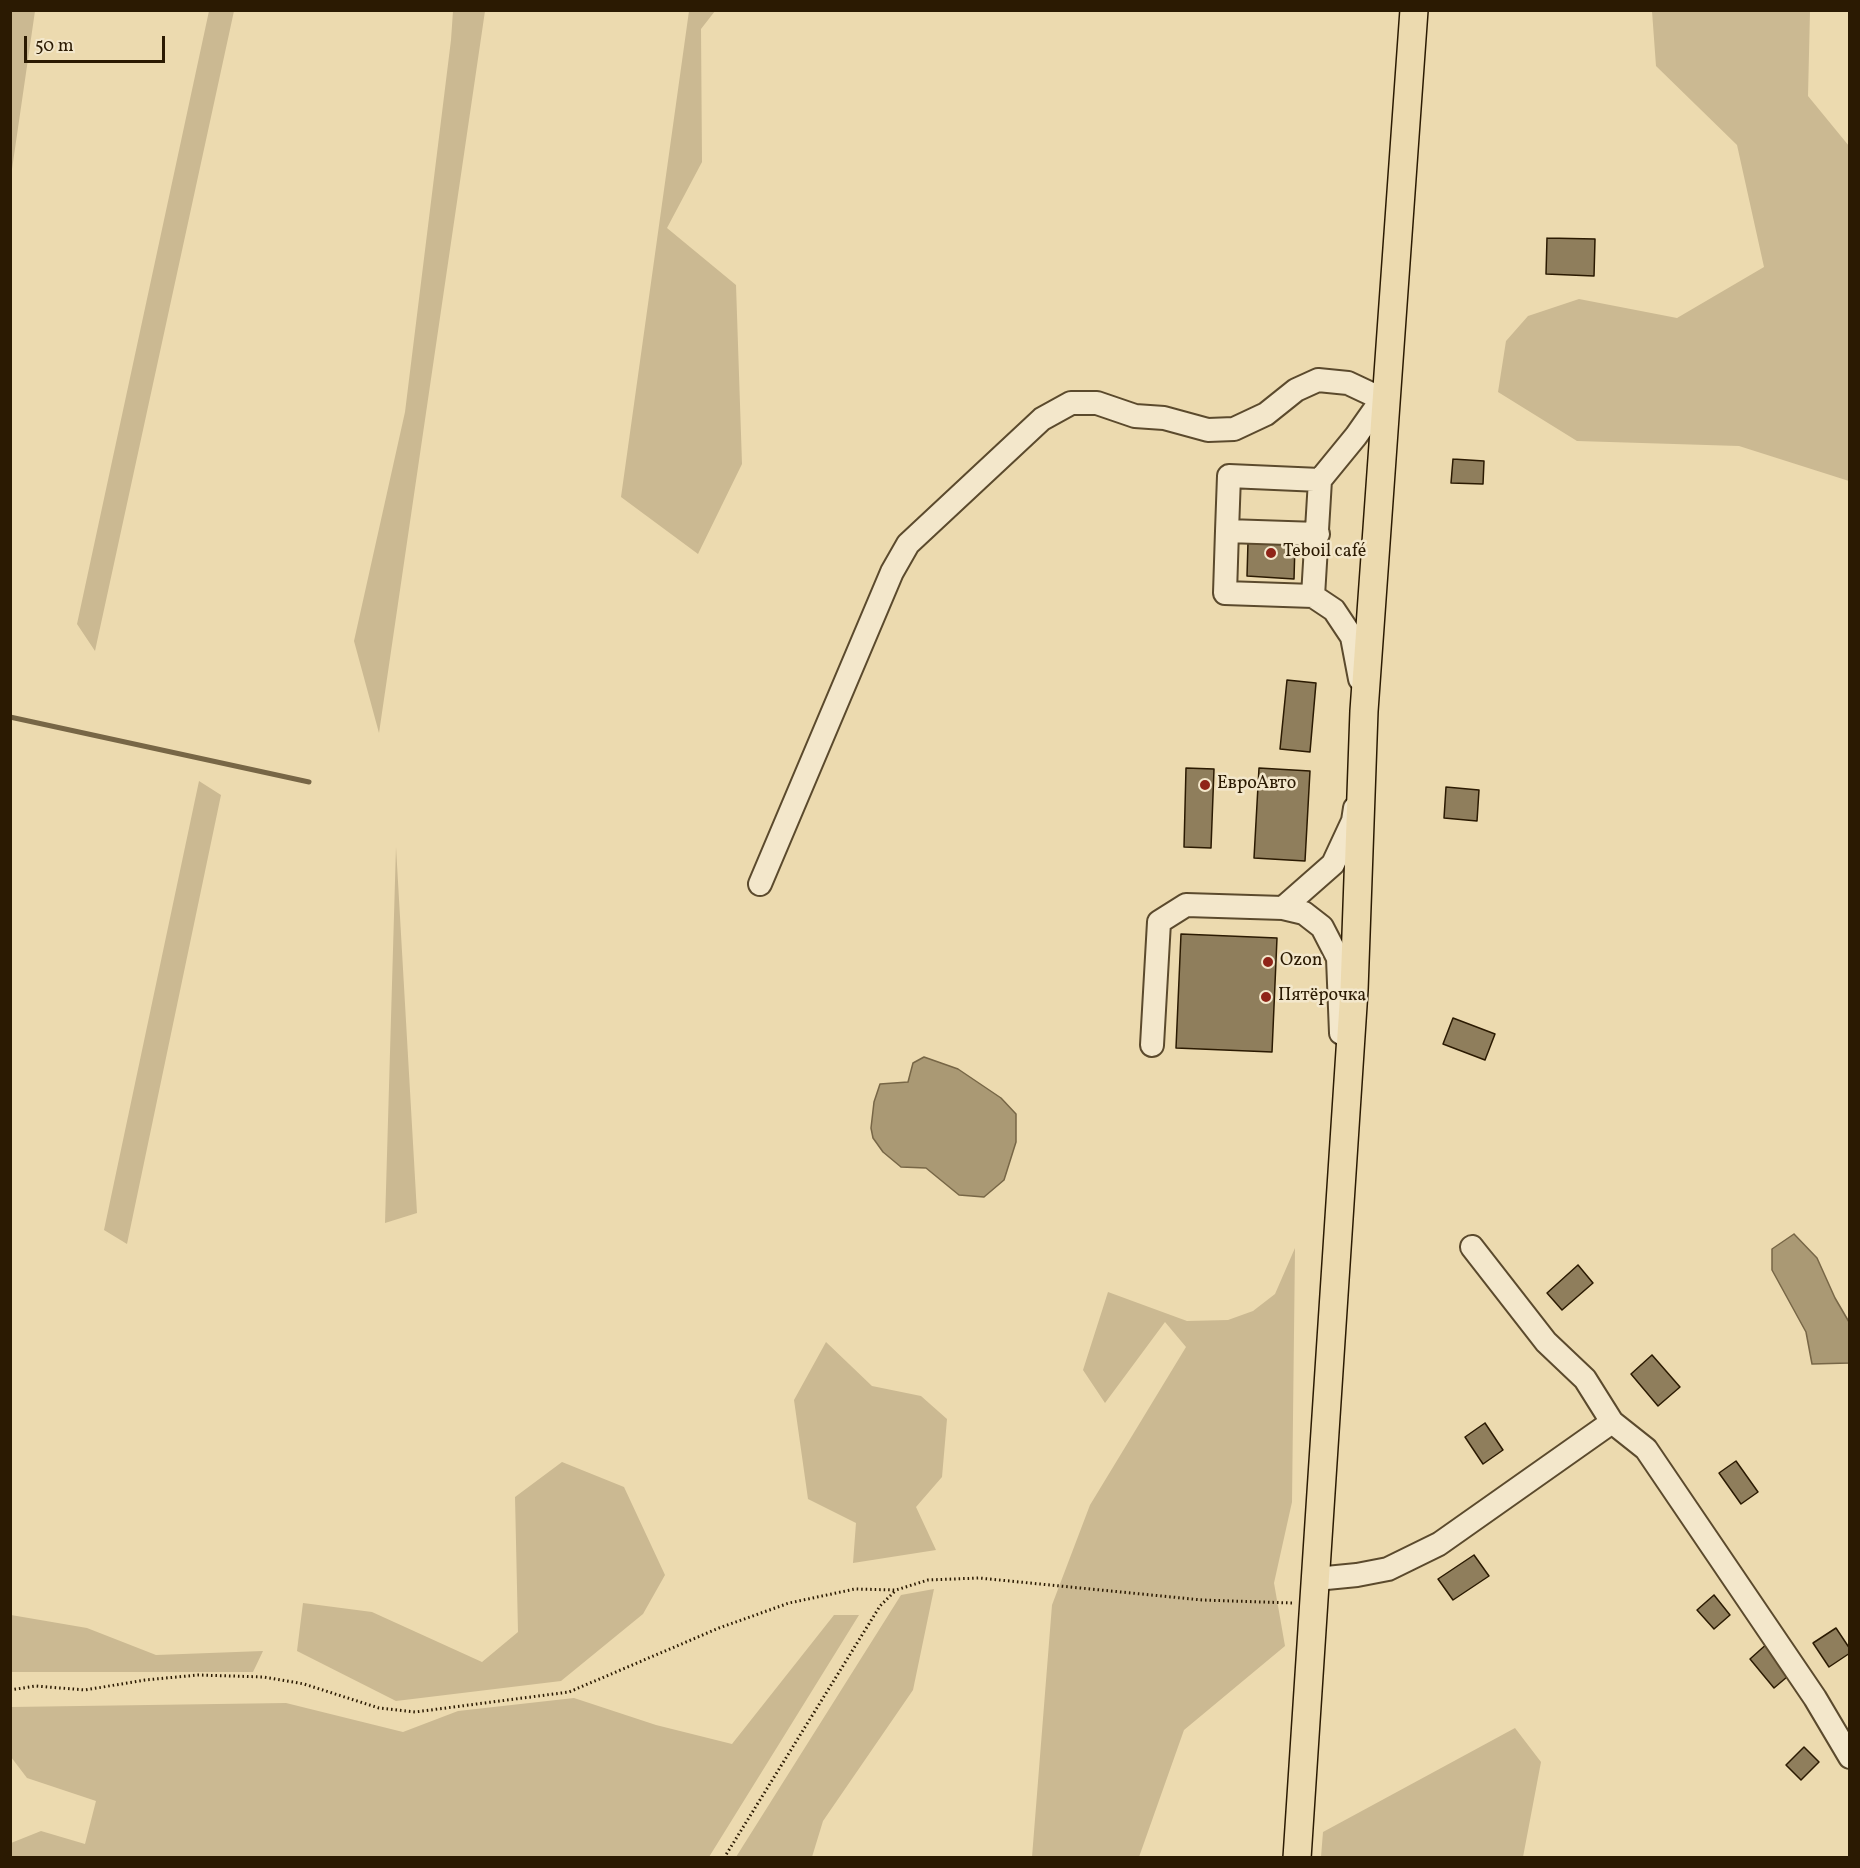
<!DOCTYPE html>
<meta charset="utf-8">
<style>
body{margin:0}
#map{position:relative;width:1860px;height:1868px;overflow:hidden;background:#ecdaaf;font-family:Vollkorn,serif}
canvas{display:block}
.frame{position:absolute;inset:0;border:12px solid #2b1a02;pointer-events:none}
.scale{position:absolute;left:24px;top:36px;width:141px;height:27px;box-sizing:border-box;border:3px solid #2b1a02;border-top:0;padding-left:8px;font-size:18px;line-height:21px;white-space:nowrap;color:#2b1a02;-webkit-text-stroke:4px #f3e7cb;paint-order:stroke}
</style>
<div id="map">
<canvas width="1860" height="1868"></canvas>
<div class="frame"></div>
<div class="scale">50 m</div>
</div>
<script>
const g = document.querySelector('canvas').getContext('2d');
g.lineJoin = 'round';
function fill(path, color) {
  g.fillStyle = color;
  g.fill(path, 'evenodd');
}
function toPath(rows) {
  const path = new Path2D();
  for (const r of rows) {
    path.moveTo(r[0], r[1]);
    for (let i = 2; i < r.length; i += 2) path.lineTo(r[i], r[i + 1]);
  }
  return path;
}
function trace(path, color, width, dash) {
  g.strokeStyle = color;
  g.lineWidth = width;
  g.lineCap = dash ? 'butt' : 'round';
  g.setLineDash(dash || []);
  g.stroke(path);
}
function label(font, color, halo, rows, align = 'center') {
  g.font = font + ' Vollkorn,serif';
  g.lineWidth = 5;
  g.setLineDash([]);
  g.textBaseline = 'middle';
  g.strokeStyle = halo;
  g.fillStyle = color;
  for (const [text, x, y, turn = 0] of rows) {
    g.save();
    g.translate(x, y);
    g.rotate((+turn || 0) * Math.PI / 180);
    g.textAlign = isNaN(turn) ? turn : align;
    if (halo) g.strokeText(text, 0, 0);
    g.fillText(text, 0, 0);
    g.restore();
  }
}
fill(toPath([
 [11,10,35,11,11,176,10,11],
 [209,11,234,11,95,651,77,624],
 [453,11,485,11,379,733,354,641,405,412,451,40],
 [689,11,715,11,701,29,702,162,667,228,736,285,742,464,698,554,621,497],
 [1652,11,1810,11,1808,96,1849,146,1849,481,1739,446,1577,441,1498,392,1506,341,1528,316,1579,299,1677,318,1764,267,1737,145,1656,66],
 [199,781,221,795,127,1244,104,1230],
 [396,847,417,1213,385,1223],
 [1295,1248,1292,1502,1274,1583,1285,1646,1184,1730,1139,1857,1032,1857,1052,1605,1090,1505,1186,1347,1165,1322,1105,1403,1083,1370,1108,1292,1187,1321,1228,1320,1253,1311,1275,1294],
 [826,1342,872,1386,921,1396,947,1419,942,1477,916,1507,936,1550,853,1563,856,1523,808,1499,794,1400],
 [562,1462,624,1487,665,1575,643,1614,561,1681,396,1701,297,1651,303,1603,372,1612,482,1662,518,1632,515,1497],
 [934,1589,913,1690,823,1821,812,1857,736,1857,901,1595],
 [11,1615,87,1628,156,1655,263,1651,253,1672,11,1672],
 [834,1615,859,1615,709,1857,11,1857,11,1843,41,1831,85,1844,96,1801,27,1778,11,1757,11,1707,286,1703,403,1732,458,1711,574,1698,656,1725,732,1744],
 [1515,1728,1541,1762,1523,1857,1321,1857,1323,1832]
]), '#cbb992');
const water = toPath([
 [924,1057,958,1069,1001,1098,1016,1114,1016,1142,1004,1180,984,1197,959,1195,926,1168,901,1167,883,1152,873,1138,871,1128,874,1102,880,1084,908,1082,913,1063,924,1057],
 [1794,1234,1817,1258,1835,1298,1849,1322,1849,1363,1812,1364,1806,1332,1772,1270,1772,1249,1794,1234]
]);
fill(water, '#aa9974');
trace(water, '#776646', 1.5);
trace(toPath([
 [10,717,309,782]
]), '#776646', 5);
const building = toPath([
 [1547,238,1595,239,1594,276,1546,274,1547,238],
 [1453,459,1484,461,1483,484,1451,483,1453,459],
 [1248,542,1295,544,1294,579,1247,576,1248,542],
 [1287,680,1316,683,1310,752,1280,749,1287,680],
 [1186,768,1214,769,1211,848,1184,847,1186,768],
 [1259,768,1310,771,1305,861,1254,858,1259,768],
 [1446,787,1479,790,1477,821,1444,818,1446,787],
 [1181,934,1277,938,1272,1052,1176,1048,1181,934],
 [1453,1018,1495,1034,1485,1060,1443,1044,1453,1018],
 [1578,1265,1593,1283,1562,1310,1547,1293,1578,1265],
 [1652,1355,1680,1387,1658,1406,1631,1374,1652,1355],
 [1485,1423,1503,1450,1483,1464,1465,1437,1485,1423],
 [1736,1461,1758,1492,1741,1504,1719,1473,1736,1461],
 [1474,1555,1489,1576,1453,1600,1438,1579,1474,1555],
 [1714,1595,1730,1615,1714,1629,1697,1610,1714,1595],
 [1836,1628,1850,1649,1850,1653,1829,1667,1813,1643,1836,1628],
 [1769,1642,1794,1671,1774,1688,1750,1659,1769,1642],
 [1804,1747,1819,1762,1801,1780,1786,1765,1804,1747]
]);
fill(building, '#8f7e5c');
trace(building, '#2b1a02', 1.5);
const minor = toPath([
 [1227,531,1225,593,1313,596],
 [1318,534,1227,531,1229,476,1320,480],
 [1360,679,1352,637,1334,610,1313,596,1320,480,1356,436,1382,399,1385,388],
 [760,884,892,572,908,544,1042,419,1071,403,1097,403,1135,416,1164,418,1208,430,1234,429,1266,414,1296,390,1318,380,1348,383,1382,399],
 [1283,908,1333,864,1353,821,1355,808],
 [1152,1045,1159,922,1186,905,1283,908,1304,913,1322,927,1338,958,1341,1033],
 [1472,1247,1546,1342,1585,1379,1612,1422,1646,1449,1815,1698,1850,1757],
 [1316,1579,1357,1575,1388,1569,1439,1544,1612,1422]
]);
const major = toPath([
 [1297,1858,1354,990,1364,711,1414,10]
]);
trace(minor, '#5b4a2d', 26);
trace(major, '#2b1a02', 30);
trace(toPath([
 [10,1690,36,1686,85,1690,145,1680,198,1675,264,1677,304,1684,379,1708,415,1712,569,1692,719,1628,789,1603,855,1589,896,1590,928,1580,979,1578,1202,1600,1292,1603],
 [724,1858,880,1606,896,1590]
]), '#2b1a02', 3, [1.5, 3]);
trace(minor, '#f3e7cb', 22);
trace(major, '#ecdaaf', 27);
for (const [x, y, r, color] of [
 [1271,553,6,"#8f2418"],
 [1205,785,6,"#8f2418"],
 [1268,962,6,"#8f2418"],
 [1266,997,6,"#8f2418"]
]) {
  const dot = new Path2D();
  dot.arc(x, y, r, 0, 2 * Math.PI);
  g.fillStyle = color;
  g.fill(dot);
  trace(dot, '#f3e7cb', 2);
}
label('18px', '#2b1a02', '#f3e7cb', [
 ["Teboil café",1283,553],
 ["ЕвроАвто",1217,785],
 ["Ozon",1280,962],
 ["Пятёрочка",1278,997]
], 'left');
</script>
